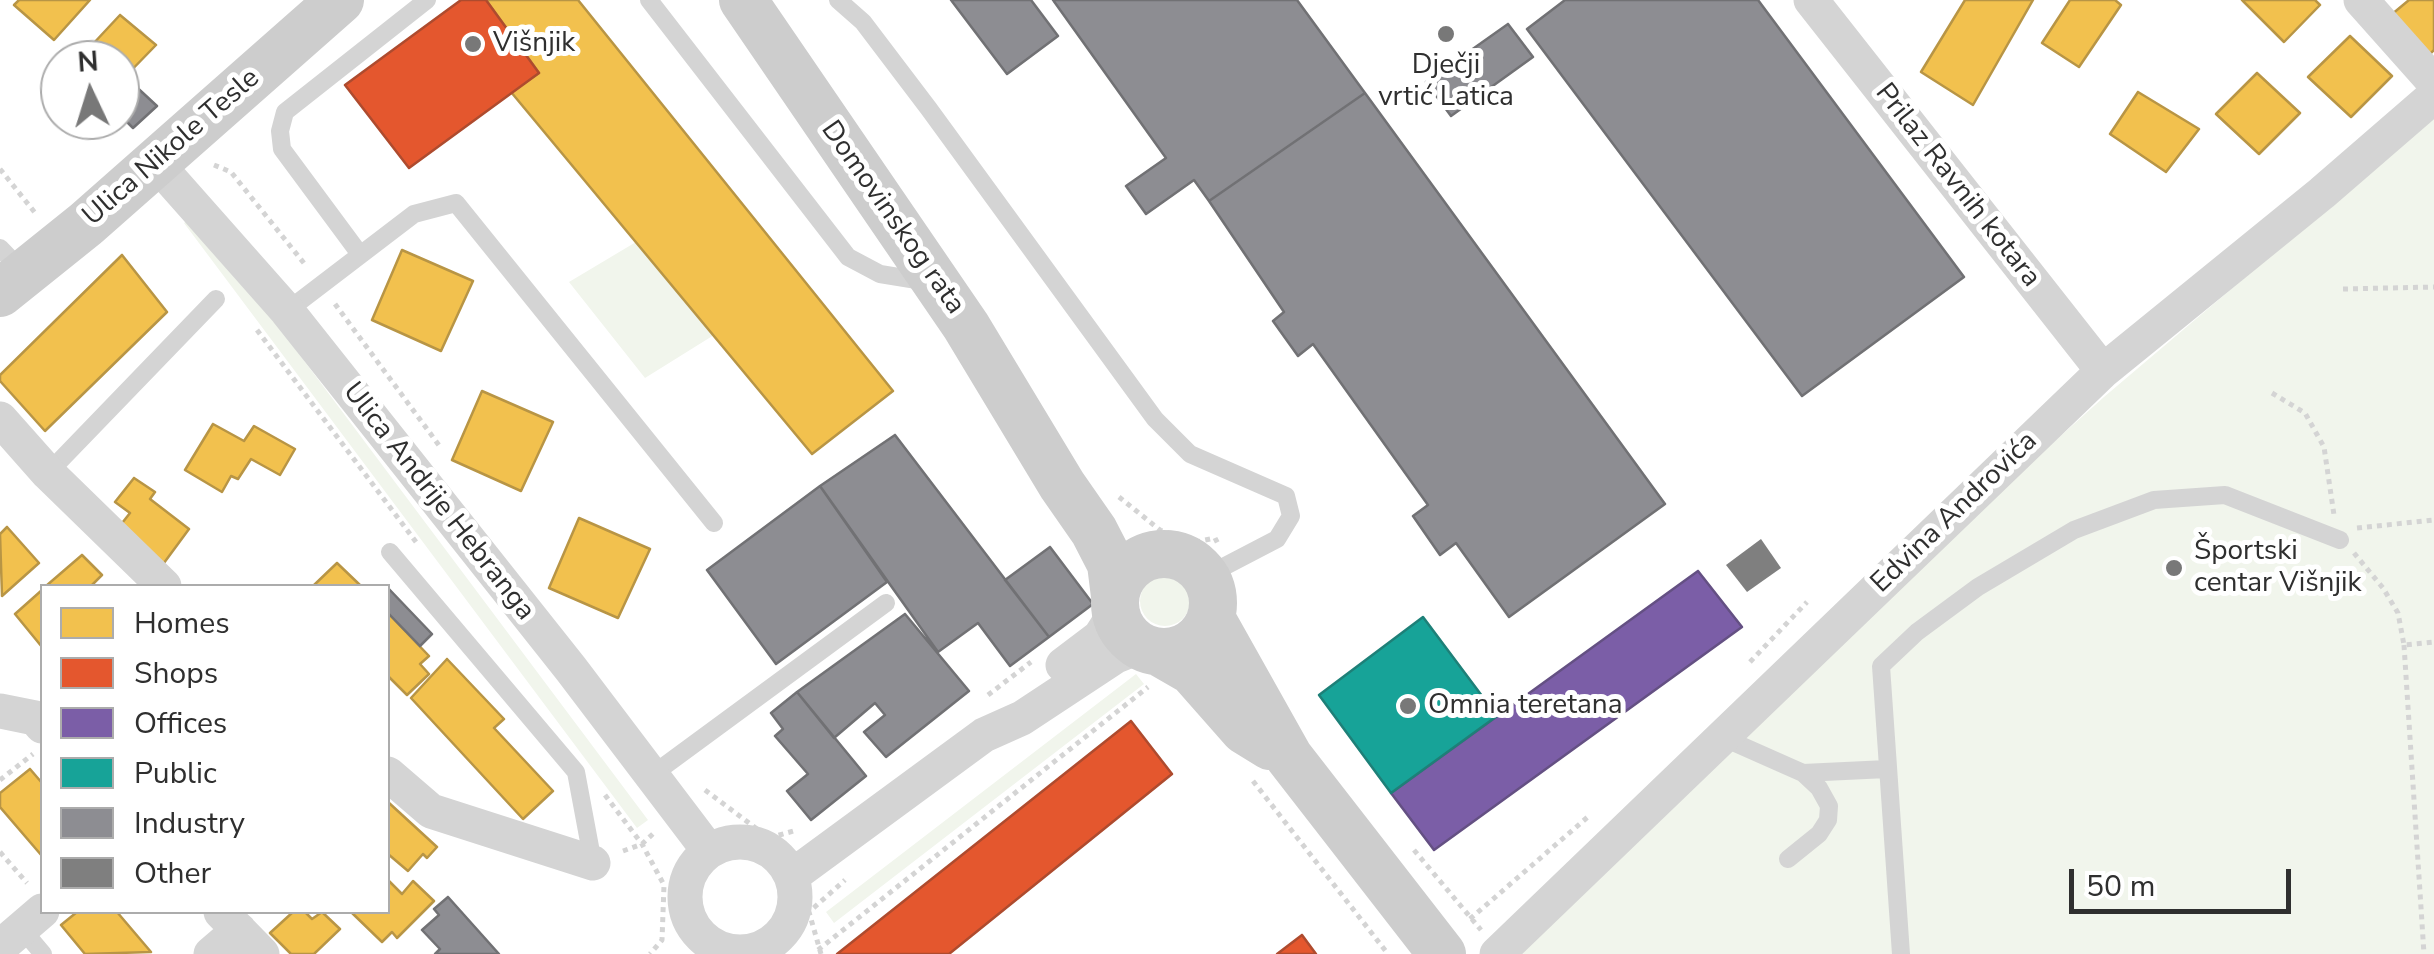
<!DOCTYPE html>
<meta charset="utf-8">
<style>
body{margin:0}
#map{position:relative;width:2434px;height:954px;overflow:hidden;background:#fff;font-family:"Nunito Sans",sans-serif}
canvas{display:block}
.legend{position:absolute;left:40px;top:584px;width:350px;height:330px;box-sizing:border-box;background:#fff;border:2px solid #acacac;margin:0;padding:12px 18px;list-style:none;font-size:30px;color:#2f2f2f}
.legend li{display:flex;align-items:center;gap:20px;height:50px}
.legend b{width:50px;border:2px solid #acacac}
.north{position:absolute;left:40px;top:40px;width:100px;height:100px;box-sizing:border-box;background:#fff;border:2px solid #acacac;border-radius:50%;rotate:356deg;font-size:28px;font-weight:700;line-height:40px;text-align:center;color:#2f2f2f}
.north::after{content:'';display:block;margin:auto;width:35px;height:45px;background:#787878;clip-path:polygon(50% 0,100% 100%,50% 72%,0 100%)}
.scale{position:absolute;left:2069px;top:869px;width:222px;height:45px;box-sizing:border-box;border:5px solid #2f2f2f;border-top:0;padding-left:12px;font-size:30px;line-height:35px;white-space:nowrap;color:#2f2f2f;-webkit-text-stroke:8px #fff;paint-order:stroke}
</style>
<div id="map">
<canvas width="2434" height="954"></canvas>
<ul class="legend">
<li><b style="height:28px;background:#f2c14e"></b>Homes</li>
<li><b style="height:28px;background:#e4572e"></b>Shops</li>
<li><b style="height:28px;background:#7b5ea7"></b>Offices</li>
<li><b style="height:28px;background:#17a398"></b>Public</li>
<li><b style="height:28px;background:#8d8d92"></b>Industry</li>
<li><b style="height:28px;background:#7f7f7f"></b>Other</li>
</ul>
<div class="north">N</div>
<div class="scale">50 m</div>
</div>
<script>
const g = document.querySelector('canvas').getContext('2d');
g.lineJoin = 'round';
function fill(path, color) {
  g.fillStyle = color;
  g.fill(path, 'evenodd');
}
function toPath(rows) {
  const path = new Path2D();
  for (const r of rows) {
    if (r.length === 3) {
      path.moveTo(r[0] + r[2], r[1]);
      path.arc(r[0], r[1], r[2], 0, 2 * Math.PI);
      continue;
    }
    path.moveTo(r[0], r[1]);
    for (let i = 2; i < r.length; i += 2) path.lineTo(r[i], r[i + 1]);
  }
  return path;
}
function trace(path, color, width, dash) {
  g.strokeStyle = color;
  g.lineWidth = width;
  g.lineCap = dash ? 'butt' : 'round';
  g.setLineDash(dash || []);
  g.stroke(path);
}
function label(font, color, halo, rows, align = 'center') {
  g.font = font + ' "Nunito Sans",sans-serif';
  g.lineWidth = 10;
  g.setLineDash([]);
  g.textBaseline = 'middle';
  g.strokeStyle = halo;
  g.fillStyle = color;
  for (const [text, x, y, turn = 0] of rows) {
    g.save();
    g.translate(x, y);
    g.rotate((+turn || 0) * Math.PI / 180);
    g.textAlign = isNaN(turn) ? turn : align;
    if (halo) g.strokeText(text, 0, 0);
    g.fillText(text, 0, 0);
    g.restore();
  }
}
fill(toPath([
 [2434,117,2434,954,1497,954,1724,738,2104,397],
 [195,215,648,820,637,828,184,223],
 [636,242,714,335,645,378,569,282],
 [1165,601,25],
 [1136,674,1144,684,834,923,826,912]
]), '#f1f5ec');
const homes = toPath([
 [19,0,90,0,54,40,14,5,19,0],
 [486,0,578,0,893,391,812,454,511,92,539,73,486,0],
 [1965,0,2033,0,1973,105,1921,72,1965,0],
 [2070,0,2115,0,2121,5,2079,67,2042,43,2070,0],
 [2242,0,2315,0,2320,5,2284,42,2242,0],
 [2409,0,2434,0,2434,50,2429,55,2391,15,2409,0],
 [120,15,156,45,120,82,120,60,78,60,120,15],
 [2350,36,2392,76,2351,117,2308,77,2350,36],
 [2257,73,2300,113,2259,154,2216,114,2257,73],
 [2138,92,2199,129,2166,172,2110,134,2138,92],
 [402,250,473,281,441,351,372,320,402,250],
 [122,255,167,312,45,431,0,381,0,375,122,255],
 [482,391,553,422,521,491,452,460,482,391],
 [213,424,244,441,254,426,295,449,280,475,251,459,238,479,231,476,222,492,185,470,213,424],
 [134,478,155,492,150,499,189,529,161,567,115,532,130,513,115,502,134,478],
 [579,518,650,549,618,618,549,588,579,518],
 [7,527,39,563,2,596,0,534,7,527],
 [82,555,102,575,91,586,46,586,82,555],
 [337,563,361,586,313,586,337,563],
 [42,590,42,647,15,614,42,590],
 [388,613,429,656,420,664,429,674,407,695,388,676,388,613],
 [447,659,504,719,494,728,553,791,523,819,411,698,447,659],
 [30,769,42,783,42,856,0,807,0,793,30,769],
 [388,802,437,847,427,858,423,854,408,871,388,854,388,802],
 [388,880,402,894,413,881,434,901,397,938,392,932,382,942,351,912,388,912,388,880],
 [77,912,117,912,151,952,85,954,61,925,77,912],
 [293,912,305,912,312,919,322,912,340,929,314,954,291,954,270,933,293,912]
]);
fill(homes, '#f2c14e');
trace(homes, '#b89545', 2.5);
const shops = toPath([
 [461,0,486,0,539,73,409,168,345,85,461,0],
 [1131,721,1172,774,949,954,837,954,1131,721],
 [1302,935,1316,954,1277,954,1302,935]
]);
fill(shops, '#e4572e');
trace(shops, '#ae4b2e', 2.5);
const offices = toPath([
 [1698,571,1742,627,1434,850,1391,793,1698,571]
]);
fill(offices, '#7b5ea7');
trace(offices, '#645083', 2.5);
const public = toPath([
 [1423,617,1497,716,1391,793,1319,695,1423,617]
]);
fill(public, '#17a398');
trace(public, '#1e8078', 2.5);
const industry = toPath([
 [951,0,1031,0,1058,36,1007,74,951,0],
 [1053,0,1297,0,1365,93,1209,201,1194,180,1146,214,1126,186,1166,158,1053,0],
 [1565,0,1758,0,1964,277,1802,396,1527,29,1565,0],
 [1508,24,1533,57,1451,116,1426,82,1508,24],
 [130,81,157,106,133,128,120,115,120,91,130,81],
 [1365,93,1665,504,1509,617,1456,543,1440,555,1413,516,1428,505,1313,344,1298,356,1273,321,1284,312,1209,201,1365,93],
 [895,435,1049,637,1010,666,978,623,938,652,820,486,895,435],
 [820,486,887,582,776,664,707,570,820,486],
 [1050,547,1093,604,1049,637,1005,580,1050,547],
 [388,588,432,634,420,646,388,613,388,588],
 [905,614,969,691,886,757,864,732,885,715,875,703,834,738,797,692,905,614],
 [797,692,866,776,811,820,787,791,808,774,775,736,783,729,771,713,797,692],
 [448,897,499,954,435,954,440,949,422,930,439,915,434,909,448,897]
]);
fill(industry, '#8d8d92');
trace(industry, '#717174', 2.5);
fill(toPath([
 [1761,539,1781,568,1747,592,1726,565]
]), '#7f7f7f');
trace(toPath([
 [214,165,231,172,307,267],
 [0,169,36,214],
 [2343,289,2434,287],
 [335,304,441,448],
 [257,330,416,542],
 [2272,393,2305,413,2324,447,2334,515],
 [1119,497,1160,530,1196,542,1215,538,1219,546],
 [2357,528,2434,520],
 [2354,553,2383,588,2398,613,2404,645,2434,642],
 [2404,645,2424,954],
 [1750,662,1807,602],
 [988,695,1031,662],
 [0,780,33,754],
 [1253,781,1388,954],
 [705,790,769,838,797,830],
 [605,795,642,844,664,885,662,940,650,954],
 [1414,850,1481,930],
 [623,851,642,844,656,831],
 [0,852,27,883],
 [1470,919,1590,815],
 [818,950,1148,687],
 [821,954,809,912,845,880]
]), '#d4d4d4', 5, [5, 5]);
trace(toPath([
 [649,0,848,257,880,274,923,281],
 [838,0,863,22,929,109,1155,419,1190,454,1286,496,1291,516,1277,539,1206,576],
 [0,248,25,274],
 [359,253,282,149,280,131,285,112,427,0],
 [287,311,414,214,456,203,714,523],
 [48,473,216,299],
 [390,552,576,772,593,863],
 [1724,738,1803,773,1887,769],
 [652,775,886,603],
 [1788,859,1819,834,1828,820,1829,806,1819,788,1803,773],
 [22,929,43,954],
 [1901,954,1881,666,1917,632,1978,587,2074,530,2154,500,2225,495,2340,540]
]), '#d4d4d4', 18);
trace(toPath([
 [1811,0,2103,371],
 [2361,0,2434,82],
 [156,163,287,311,571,669,709,851],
 [0,419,48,473,164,586],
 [1063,665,1100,637,1116,612],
 [0,711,35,718,42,726],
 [388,774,431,811,593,863],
 [740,897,55],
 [792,876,984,735,1022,718,1116,656,1141,646],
 [221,912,262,954],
 [0,947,42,911],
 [211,954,239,930],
 [1497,954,2103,371,2322,193,2434,96]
]), '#d4d4d4', 35);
trace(toPath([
 [743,0,966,326,1062,485,1094,531,1111,564,1115,596],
 [0,293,86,224,340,0],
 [1164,603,49],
 [1211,618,1289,757,1442,954],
 [1159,652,1192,671,1244,730,1270,746]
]), '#cdcdcd', 48);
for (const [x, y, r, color] of [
 [1446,34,10,"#787878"],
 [473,44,10,"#787878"],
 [2174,568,10,"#787878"],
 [1408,706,10,"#787878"]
]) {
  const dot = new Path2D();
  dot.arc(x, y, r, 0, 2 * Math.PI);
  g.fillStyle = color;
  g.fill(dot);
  trace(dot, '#fff', 4);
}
label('28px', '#2f2f2f', '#fff', [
 ["Višnjik",493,44],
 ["Dječji",1446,66,"center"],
 ["vrtić Latica",1446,98,"center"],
 ["Športski",2194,552],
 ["centar Višnjik",2194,584],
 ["Omnia teretana",1428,706]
], 'left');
label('28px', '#2f2f2f', '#fff', [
 ["Ulica Nikole Tesle",172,148,-41],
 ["Prilaz Ravnih kotara",1957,186,52],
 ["Domovinskog rata",892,218,55],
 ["Ulica Andrije Hebranga",438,502,52],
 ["Edvina Androvića",1955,513,-44]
]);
</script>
